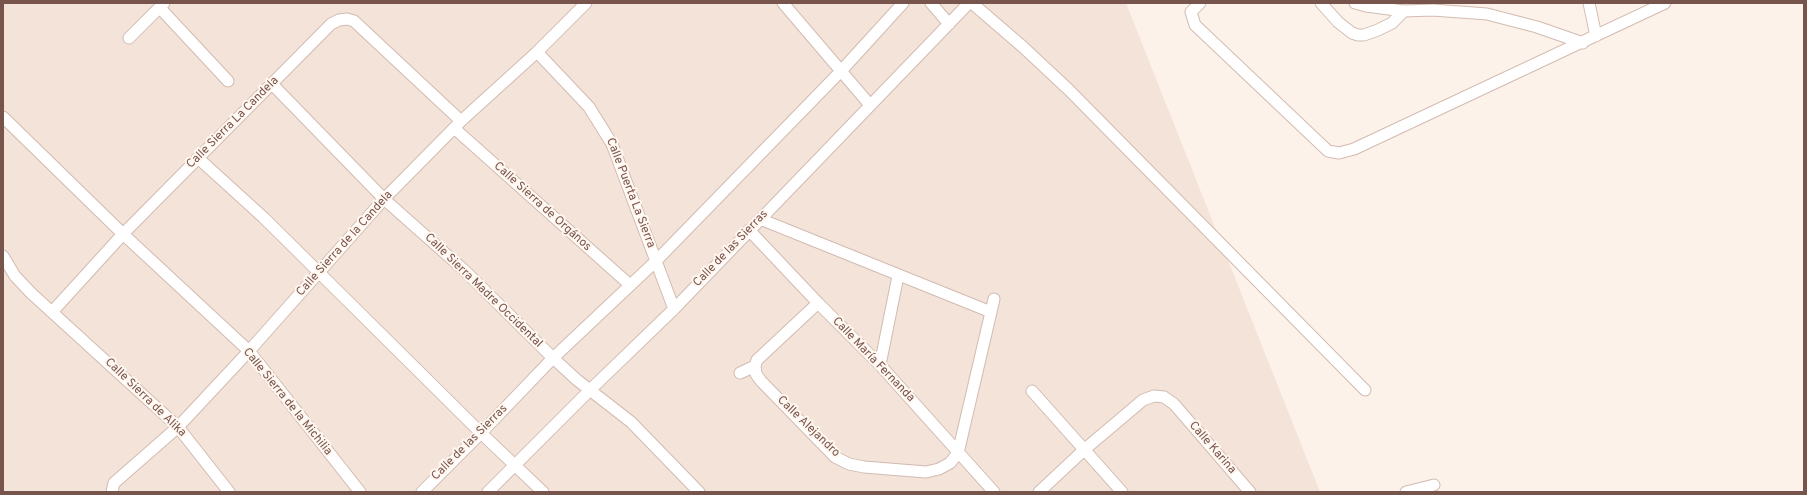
<!DOCTYPE html>
<meta charset="utf-8">
<style>
body{margin:0}
#map{position:relative;width:1807px;height:495px;overflow:hidden;background:#fdf2e9;font-family:Overpass,sans-serif}
canvas{display:block}
.frame{position:absolute;inset:0;border:4px solid #78554c;pointer-events:none}
</style>
<div id="map">
<canvas width="1807" height="495"></canvas>
<div class="frame"></div>
</div>
<script>
const g = document.querySelector('canvas').getContext('2d');
g.lineJoin = 'round';
function fill(path, color) {
  g.fillStyle = color;
  g.fill(path, 'evenodd');
}
function toPath(rows) {
  const path = new Path2D();
  for (const r of rows) {
    path.moveTo(r[0], r[1]);
    for (let i = 2; i < r.length; i += 2) path.lineTo(r[i], r[i + 1]);
  }
  return path;
}
function trace(path, color, width, dash) {
  g.strokeStyle = color;
  g.lineWidth = width;
  g.lineCap = dash ? 'butt' : 'round';
  g.setLineDash(dash || []);
  g.stroke(path);
}
function label(font, color, halo, rows, align = 'center') {
  g.font = font + ' Overpass,sans-serif';
  g.lineWidth = 4;
  g.setLineDash([]);
  g.textBaseline = 'middle';
  g.strokeStyle = halo;
  g.fillStyle = color;
  for (const [text, x, y, turn = 0] of rows) {
    g.save();
    g.translate(x, y);
    g.rotate((+turn || 0) * Math.PI / 180);
    g.textAlign = isNaN(turn) ? turn : align;
    if (halo) g.strokeText(text, 0, 0);
    g.fillText(text, 0, 0);
    g.restore();
  }
}
fill(toPath([
 [3,3,1126,3,1320,492,3,492]
]), '#f4e3d8');
const minor = toPath([
 [783,3,870,105],
 [931,3,949,24],
 [972,3,1023,47,1069,90,1365,390],
 [1200,3,1191,12,1195,25,1328,151,1339,153,1354,149,1665,3],
 [1321,3,1338,22,1352,33,1358,35,1364,35,1378,30,1392,23,1404,11],
 [1355,3,1366,6,1404,11,1433,10,1487,14,1537,27,1583,43],
 [1589,3,1596,36],
 [160,8,228,81],
 [129,38,164,3],
 [537,52,589,107,612,144,674,309],
 [272,84,384,199,464,270,553,358,577,380,631,422,699,492],
 [3,117,123,234,249,351,360,492],
 [454,128,630,285],
 [198,158,264,218,481,433,543,492],
 [760,219,991,312,958,453,950,463,939,469,926,472,864,467,849,464,835,457,761,381,756,374,755,366,757,360,818,303],
 [749,230,818,303,880,365,994,492],
 [3,256,15,276,31,293,178,427,229,492],
 [52,312,123,234,331,24,339,20,347,19,354,21,461,121],
 [991,312,994,299],
 [880,365,898,276],
 [740,373,755,366],
 [1032,391,1122,492],
 [112,492,114,483,178,427,249,351,384,199,461,121,537,52,586,3],
 [422,492,481,433,553,358,656,261,841,71,903,3],
 [488,492,590,390,674,309,969,3],
 [1039,492,1085,449,1143,400,1154,396,1164,397,1174,404,1250,492],
 [1406,492,1434,485]
]);
trace(minor, '#d2bbb1', 13);
trace(minor, '#fff', 11);
label('12px', '#78554c', '#fff7f0', [
 ["Calle Sierra La Candela",233,123,-45],
 ["Calle Puerta La Sierra",630,193,69],
 ["Calle Sierra de Orgános",542,207,42],
 ["Calle Sierra de la Candela",345,244,-48],
 ["Calle de las Sierras",731,249,-46],
 ["Calle Sierra Madre Occidental",483,291,44],
 ["Calle María Fernanda",873,360,46],
 ["Calle Sierra de Alika",145,398,44],
 ["Calle Sierra de la Michilia",287,402,51],
 ["Calle Alejandro",808,427,44],
 ["Calle de las Sierras",470,443,-45],
 ["Calle Karina",1212,448,49]
]);
</script>
